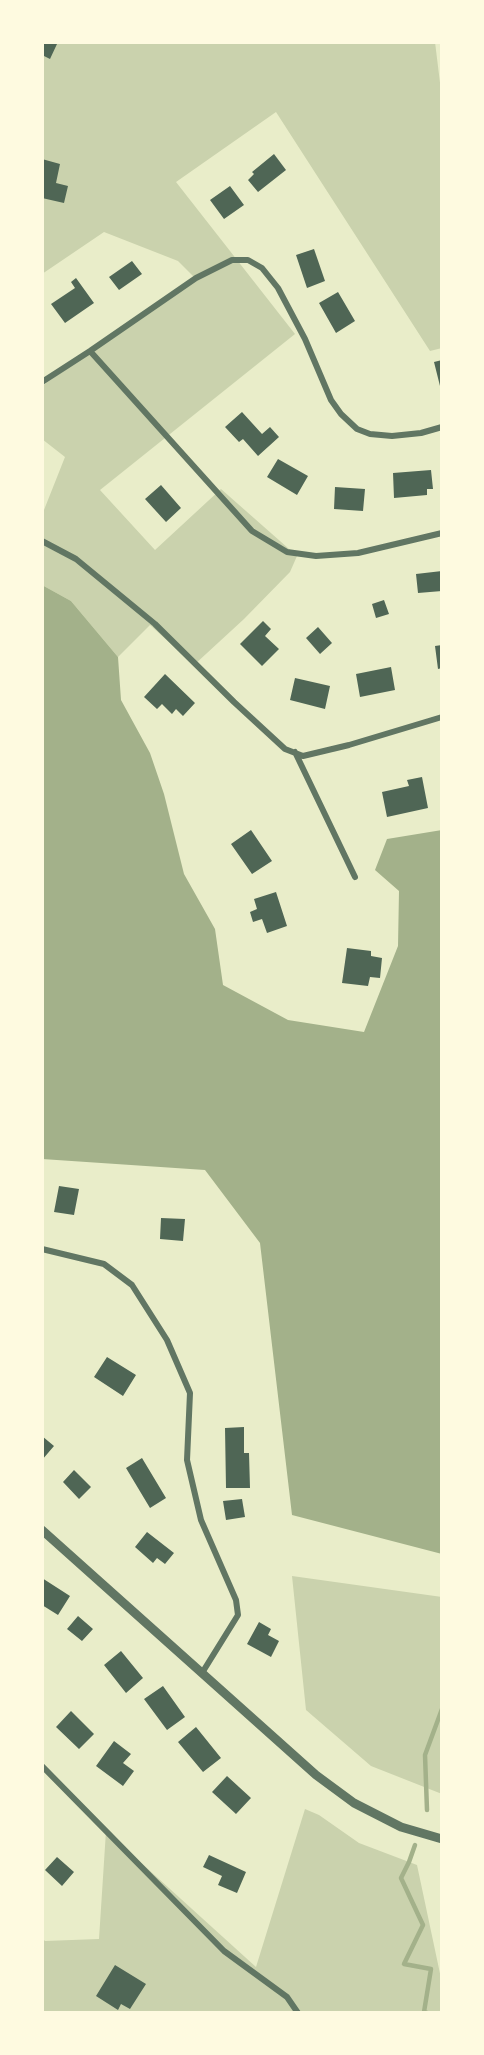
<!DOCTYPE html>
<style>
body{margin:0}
#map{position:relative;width:484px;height:2055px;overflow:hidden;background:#e9edc9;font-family:"Public Sans",sans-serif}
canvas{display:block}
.frame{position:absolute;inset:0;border:44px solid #fefae0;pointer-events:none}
</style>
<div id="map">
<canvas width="484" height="2055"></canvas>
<div class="frame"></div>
</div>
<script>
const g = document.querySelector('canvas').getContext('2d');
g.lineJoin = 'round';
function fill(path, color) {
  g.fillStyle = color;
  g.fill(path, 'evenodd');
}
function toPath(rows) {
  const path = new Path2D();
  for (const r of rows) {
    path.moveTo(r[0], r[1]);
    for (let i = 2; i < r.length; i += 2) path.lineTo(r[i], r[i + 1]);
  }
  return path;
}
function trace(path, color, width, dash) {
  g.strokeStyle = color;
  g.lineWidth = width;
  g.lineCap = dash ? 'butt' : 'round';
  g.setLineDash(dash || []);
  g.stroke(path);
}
fill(toPath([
 [42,42,435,42,442,99,442,348,430,351,276,112,176,182,295,334,100,490,155,550,221,489,297,556,290,572,244,619,194,665,150,625,118,657,71,601,42,585,42,515,65,457,42,439,42,386,196,279,178,261,104,232,42,274],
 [292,1576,442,1597,442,1794,371,1766,306,1710],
 [305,1809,319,1815,359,1843,417,1865,442,1983,442,2013,42,2013,42,1938,45,1941,99,1939,106,1831,256,1967]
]), '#cad2ad');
fill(toPath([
 [42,585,71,601,118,657,121,700,150,753,164,794,184,874,215,929,223,985,288,1020,364,1032,398,946,399,891,375,870,387,839,442,830,442,1554,292,1515,260,1243,205,1170,42,1159]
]), '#a3b18a');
trace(toPath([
 [427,1810,425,1755,442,1709],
 [415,1845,409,1862,401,1878,423,1925,404,1964,431,1969,424,2012,427,2013]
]), '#a3b18a', 4.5);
fill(toPath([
 [42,42,57,44,50,59,42,55],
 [274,154,286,170,258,192,248,180,254,174,252,172],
 [42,159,60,164,56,183,68,186,64,203,42,198],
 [230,186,244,205,224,219,210,200],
 [314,249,325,281,307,288,296,255],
 [132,261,142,274,119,290,109,277],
 [76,278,94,303,65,323,51,304,75,288,71,282],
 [338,292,355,321,336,333,319,303],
 [442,360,442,386,440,386,434,362],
 [242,412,262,434,270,427,279,437,258,456,243,439,239,442,225,427],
 [278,459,308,476,297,495,267,477],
 [431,470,433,489,427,489,427,495,394,498,393,473],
 [161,485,181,508,166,522,145,499],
 [335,487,365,489,363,511,334,509],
 [442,571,442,591,418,593,416,574],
 [384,600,389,614,376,618,372,604],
 [263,621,271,629,265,636,279,649,262,666,240,644],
 [318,627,332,643,320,654,306,638],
 [442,645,442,668,438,669,435,646],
 [391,667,395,690,360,697,356,674],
 [165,674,195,703,183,716,176,709,172,714,162,704,157,709,144,697],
 [295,678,330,686,325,709,290,700],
 [422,777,428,808,387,817,382,792,409,786,407,780],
 [251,830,272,861,252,874,231,844],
 [276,892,287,926,267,933,262,919,253,922,250,912,257,909,254,899],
 [347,948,371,951,371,956,382,958,380,978,370,977,368,986,342,983],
 [59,1186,79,1189,74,1215,54,1212],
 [161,1218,185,1219,183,1241,160,1239],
 [107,1357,136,1375,123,1396,94,1377],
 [244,1427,244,1453,249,1453,250,1488,226,1488,225,1428],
 [42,1436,54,1446,42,1460],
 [142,1458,166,1498,150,1508,126,1468],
 [74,1470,91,1487,79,1499,63,1482],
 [242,1499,245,1517,226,1520,223,1501],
 [147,1532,174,1553,165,1564,157,1558,153,1563,135,1547],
 [42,1578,70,1596,58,1615,42,1605],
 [78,1616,93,1629,82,1641,67,1629],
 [259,1622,271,1629,268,1635,279,1641,271,1657,247,1644],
 [121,1651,143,1678,126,1693,104,1665],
 [163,1686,185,1717,167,1730,144,1699],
 [71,1711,94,1734,79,1749,56,1727],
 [196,1727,221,1758,203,1772,178,1742],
 [114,1741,131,1754,123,1763,134,1771,123,1786,96,1766],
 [227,1776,251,1798,236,1814,212,1792],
 [209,1855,246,1872,237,1893,218,1885,222,1876,203,1867],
 [57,1857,74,1872,62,1886,45,1870],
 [115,1965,146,1984,130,2009,121,2004,118,2010,96,1996]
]), '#4f6655');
trace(toPath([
 [90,351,252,531,287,552,316,556,358,553,442,533],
 [42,382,90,351,196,278,232,260,248,260,262,268,278,288,305,339,331,400,341,414,357,429,370,434,392,436,421,433,442,427],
 [42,541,76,559,155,624,234,702,285,749,303,756,349,745,442,717],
 [295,752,355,877],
 [42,1249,104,1264,132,1285,167,1340,190,1393,187,1460,201,1520,236,1600,238,1615,202,1673],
 [42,1766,224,1951,287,1997,298,2013]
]), '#617663', 6);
trace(toPath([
 [42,1530,316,1775,354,1803,401,1827,442,1839]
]), '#617663', 9);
</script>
